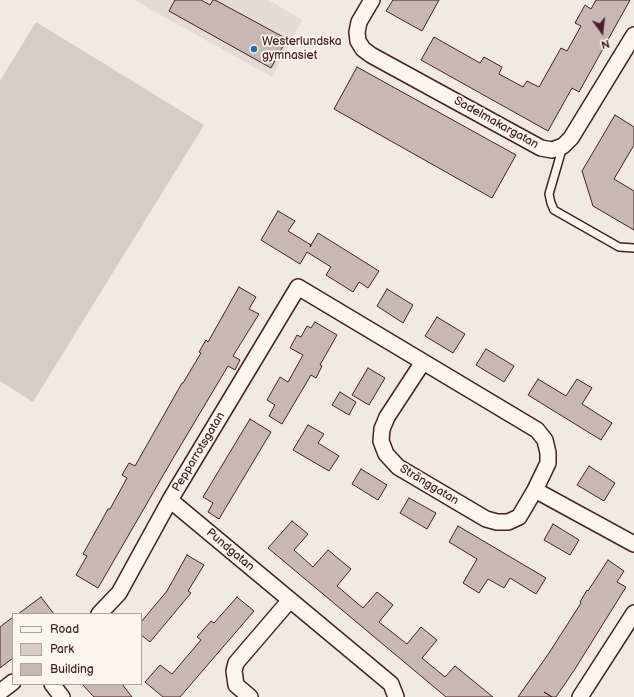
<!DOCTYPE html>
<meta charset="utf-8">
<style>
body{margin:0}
#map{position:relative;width:634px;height:697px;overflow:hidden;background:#f0eae0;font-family:"Balsamiq Sans",sans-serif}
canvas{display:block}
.legend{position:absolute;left:12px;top:613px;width:130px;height:72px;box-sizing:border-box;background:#fbf7ec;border:1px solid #b4a19f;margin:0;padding:5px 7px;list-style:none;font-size:12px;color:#4a1f2b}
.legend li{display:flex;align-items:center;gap:8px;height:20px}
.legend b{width:20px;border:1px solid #b4a19f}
.north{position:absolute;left:582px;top:12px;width:40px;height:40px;-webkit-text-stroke:3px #fbf7ec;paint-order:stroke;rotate:165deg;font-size:11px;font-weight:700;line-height:16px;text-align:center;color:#4a1f2b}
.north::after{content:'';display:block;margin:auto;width:14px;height:18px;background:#4a1f2b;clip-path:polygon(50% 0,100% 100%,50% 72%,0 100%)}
</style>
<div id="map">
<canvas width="634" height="697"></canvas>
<ul class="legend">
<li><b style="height:5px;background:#fbf7ec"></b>Road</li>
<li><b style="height:11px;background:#d8ccc6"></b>Park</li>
<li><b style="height:11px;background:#c8b8b3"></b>Building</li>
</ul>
<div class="north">N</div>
</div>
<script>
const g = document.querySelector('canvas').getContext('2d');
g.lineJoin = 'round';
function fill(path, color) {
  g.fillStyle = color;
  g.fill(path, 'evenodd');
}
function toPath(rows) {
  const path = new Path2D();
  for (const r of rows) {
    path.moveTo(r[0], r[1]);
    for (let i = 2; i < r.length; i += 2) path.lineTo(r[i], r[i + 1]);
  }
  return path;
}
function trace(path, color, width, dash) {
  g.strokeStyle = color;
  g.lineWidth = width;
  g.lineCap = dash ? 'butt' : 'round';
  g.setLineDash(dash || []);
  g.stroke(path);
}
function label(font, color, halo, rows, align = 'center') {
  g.font = font + ' "Balsamiq Sans",sans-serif';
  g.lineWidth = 3.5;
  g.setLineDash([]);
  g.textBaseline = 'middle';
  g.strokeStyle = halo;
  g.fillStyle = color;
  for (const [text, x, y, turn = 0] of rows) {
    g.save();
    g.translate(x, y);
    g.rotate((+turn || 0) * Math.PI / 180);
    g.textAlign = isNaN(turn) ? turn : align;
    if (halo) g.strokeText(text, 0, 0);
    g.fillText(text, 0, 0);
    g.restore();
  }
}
fill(toPath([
 [134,0,269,0,302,20,272,77]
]), '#e4dbd2');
fill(toPath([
 [36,22,204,125,33,402,0,381,0,81]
]), '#d8ccc6');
const building = toPath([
 [175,0,201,0,210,5,213,0,215,0,287,39,271,68,169,11,175,0],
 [393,0,439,0,422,31,386,11,393,0],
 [596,0,630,0,579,92,572,88,548,131,421,60,434,37,480,63,484,57,502,67,499,74,523,87,527,81,539,87,561,48,567,51,581,26,575,23,585,5,591,9,596,0],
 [357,67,516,155,492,198,334,109,357,67],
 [615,115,634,127,634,145,614,179,634,191,634,230,593,206,582,171,615,115],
 [278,211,295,221,288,231,311,245,310,247,318,233,379,271,368,288,359,282,353,292,326,275,331,267,307,252,300,264,261,240,278,211],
 [239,287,256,297,249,309,259,314,233,356,240,360,235,370,228,366,172,460,98,588,76,575,87,556,83,554,108,509,110,509,127,478,122,475,129,463,135,466,182,383,183,383,201,353,199,352,206,340,208,342,239,287],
 [387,289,413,305,403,323,377,306,387,289],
 [437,317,465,334,453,353,425,336,437,317],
 [315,322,337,335,320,365,322,366,316,378,311,375,282,424,269,416,275,405,267,400,280,377,288,382,303,355,290,348,297,335,301,337,307,326,311,328,315,322],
 [486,349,514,366,504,382,476,365,486,349],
 [368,368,385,378,369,405,352,395,368,368],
 [538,379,566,396,577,379,592,388,582,404,612,423,601,440,528,395,538,379],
 [340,392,356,402,349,415,332,405,340,392],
 [250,419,271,432,219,519,208,512,213,503,203,497,250,419],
 [308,425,324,434,318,443,339,456,329,471,293,450,308,425],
 [589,466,615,483,604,501,577,485,589,466],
 [361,469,387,485,378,500,352,484,361,469],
 [409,498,436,513,427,529,400,513,409,498],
 [292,521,308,534,294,550,313,567,328,550,351,569,337,586,363,608,377,592,393,605,379,622,407,644,421,627,437,640,422,658,445,677,455,666,493,697,446,697,268,548,292,521],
 [553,524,579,540,570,555,544,540,553,524],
 [458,526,546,578,536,594,510,578,504,588,488,579,479,593,463,583,477,559,449,542,458,526],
 [187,555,204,565,188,591,191,593,150,642,141,635,141,622,167,591,187,555],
 [608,560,624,571,617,582,626,587,575,669,556,697,552,697,544,692,552,697,518,697,549,653,581,603,580,602,587,590,588,591,608,560],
 [41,597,54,614,18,614,41,597],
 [237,597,254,611,180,697,163,697,145,682,160,665,172,674,201,640,197,637,211,621,214,623,237,597],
 [13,617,13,658,0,668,0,627,13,617],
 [82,684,122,684,132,697,94,697,82,684]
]);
fill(building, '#c8b8b3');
trace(building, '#4a1f2b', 1);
const lane = toPath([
 [563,146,549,194,551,203,554,210,619,247,634,248]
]);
const street = toPath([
 [372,0,359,22,357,32,358,41,363,49,371,55,541,148,552,150,563,146,571,138,634,35],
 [423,362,387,417,382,429,381,441,386,454,398,467,486,519,497,522,508,522,519,517,535,490,634,544],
 [170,500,391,684,396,697],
 [99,614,119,593,170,500,298,287,537,430,545,440,548,453,548,463,535,490],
 [52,684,62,697],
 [0,692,13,682],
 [250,697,236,685,234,671,236,663,290,600],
 [580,697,634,613]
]);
trace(lane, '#4a1f2b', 10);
trace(street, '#4a1f2b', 18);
trace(lane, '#fbf7ec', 7);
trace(street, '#fbf7ec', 15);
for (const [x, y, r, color] of [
 [254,49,4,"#1f6fb2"]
]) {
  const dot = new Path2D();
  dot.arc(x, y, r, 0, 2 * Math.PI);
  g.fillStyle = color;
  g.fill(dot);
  trace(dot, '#fbf7ec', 1.5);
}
label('12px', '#4a1f2b', '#fbf7ec', [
 ["Westerlundska",262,42],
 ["gymnasiet",262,56]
], 'left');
label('12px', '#4a1f2b', '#fbf7ec', [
 ["Sadelmakargatan",496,123,29],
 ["Pepparrotsgatan",199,452,-59],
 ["Stränggatan",429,485,31],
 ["Pundgatan",230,550,40]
]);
</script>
